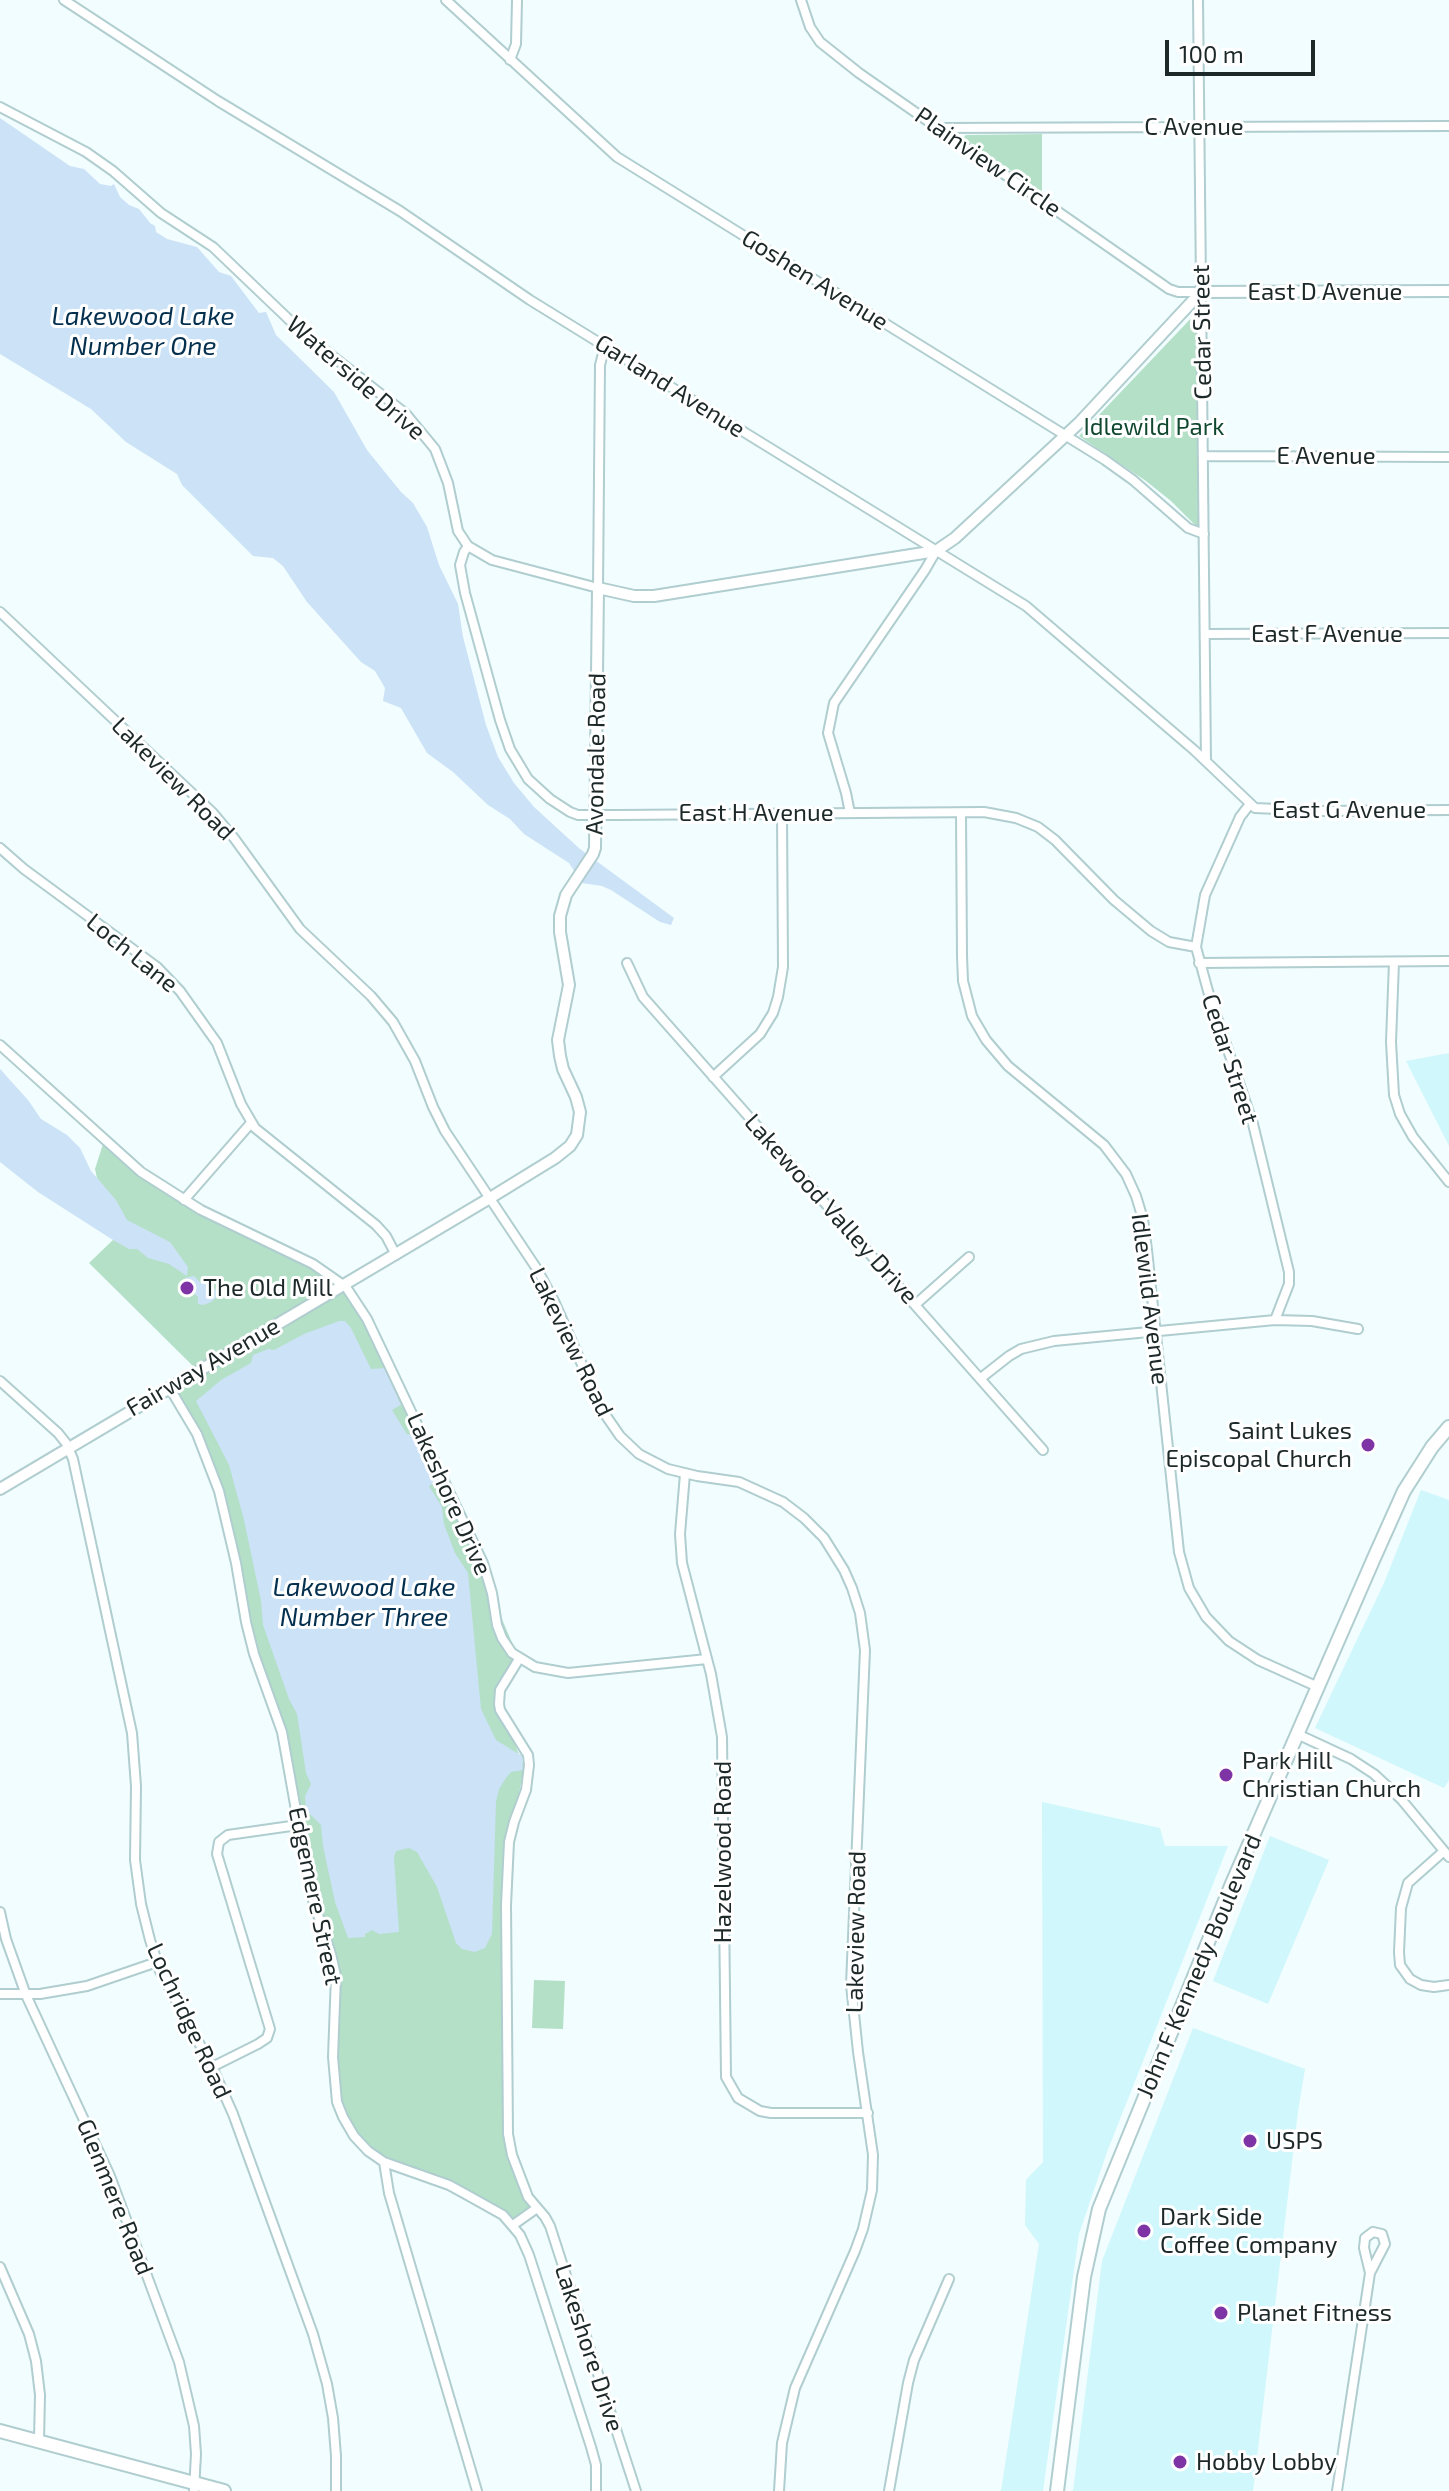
<!DOCTYPE html>
<style>
body{margin:0}
#map{position:relative;width:1449px;height:2491px;overflow:hidden;background:#f1fdfe;font-family:"Exo 2",sans-serif}
canvas{display:block}
.scale{position:absolute;left:1165px;top:40px;width:150px;height:36px;box-sizing:border-box;border:4px solid #1d2829;border-top:0;padding-left:10px;font-size:24px;line-height:28px;white-space:nowrap;color:#1d2829;-webkit-text-stroke:6px #fff;paint-order:stroke}
</style>
<div id="map">
<canvas width="1449" height="2491"></canvas>
<div class="scale">100 m</div>
</div>
<script>
const g = document.querySelector('canvas').getContext('2d');
g.lineJoin = 'round';
function fill(path, color) {
  g.fillStyle = color;
  g.fill(path, 'evenodd');
}
function toPath(rows) {
  const path = new Path2D();
  for (const r of rows) {
    path.moveTo(r[0], r[1]);
    for (let i = 2; i < r.length; i += 2) path.lineTo(r[i], r[i + 1]);
  }
  return path;
}
function trace(path, color, width, dash) {
  g.strokeStyle = color;
  g.lineWidth = width;
  g.lineCap = dash ? 'butt' : 'round';
  g.setLineDash(dash || []);
  g.stroke(path);
}
function label(font, color, halo, rows, align = 'center') {
  g.font = font + ' "Exo 2",sans-serif';
  g.lineWidth = 6;
  g.setLineDash([]);
  g.textBaseline = 'middle';
  g.strokeStyle = halo;
  g.fillStyle = color;
  for (const [text, x, y, turn = 0] of rows) {
    g.save();
    g.translate(x, y);
    g.rotate((+turn || 0) * Math.PI / 180);
    g.textAlign = isNaN(turn) ? turn : align;
    if (halo) g.strokeText(text, 0, 0);
    g.fillText(text, 0, 0);
    g.restore();
  }
}
fill(toPath([
 [1449,1053,1449,1146,1406,1061],
 [1421,1490,1449,1500,1449,1780,1444,1788,1315,1728,1384,1583],
 [1042,1802,1160,1828,1165,1846,1228,1846,1107,2152,1079,2234,1043,2491,1001,2491,1039,2244,1025,2225,1026,2180,1043,2162],
 [1270,1836,1329,1860,1268,2004,1213,1981],
 [1193,2028,1305,2069,1298,2111,1253,2491,1073,2491,1102,2261]
]), '#d0f7fb');
fill(toPath([
 [1042,134,1042,192,965,139,964,137,966,135],
 [1197,312,1201,317,1204,534,1171,501,1146,481,1079,436],
 [104,1141,157,1183,302,1258,346,1287,421,1430,519,1659,500,1690,500,1710,524,1766,514,1822,506,1949,508,2134,520,2177,537,2208,513,2225,469,2196,384,2162,347,2126,333,2057,336,1976,317,1917,288,1760,254,1654,224,1508,197,1434,169,1387,197,1370,89,1263,113,1240,123,1213,97,1178,95,1169],
 [534,1980,565,1981,563,2029,532,2028]
]), '#b3e0c6');
fill(toPath([
 [0,118,70,166,84,169,100,184,111,186,114,184,120,197,129,205,139,209,150,223,155,226,156,232,167,239,197,247,219,272,231,276,259,313,266,312,276,335,334,392,367,450,401,492,413,503,427,527,439,565,458,604,463,637,486,725,498,757,514,783,534,807,580,849,674,918,671,925,660,922,611,890,602,886,582,883,569,863,524,834,510,819,488,805,453,772,427,753,401,708,383,701,385,688,375,671,361,662,307,602,283,566,273,558,253,556,182,485,177,474,126,442,91,409,0,354],
 [0,1069,28,1100,41,1119,67,1135,80,1148,91,1171,116,1200,127,1220,170,1242,188,1267,187,1276,169,1264,148,1258,137,1249,129,1249,113,1240,38,1192,0,1162],
 [194,1276,201,1283,212,1285,219,1295,211,1302,203,1305,198,1304,198,1297,187,1287,185,1278],
 [339,1321,345,1321,351,1328,371,1369,385,1368,401,1405,392,1410,407,1434,418,1436,438,1481,429,1486,442,1507,444,1524,455,1553,468,1573,481,1709,496,1740,522,1756,523,1770,511,1772,506,1778,499,1789,496,1802,492,1934,485,1948,475,1952,462,1949,456,1943,437,1887,417,1852,409,1848,396,1851,394,1857,399,1932,379,1934,372,1930,365,1934,365,1937,348,1938,335,1902,323,1846,321,1825,306,1810,305,1796,311,1784,306,1773,297,1714,289,1699,263,1625,261,1601,244,1520,229,1465,196,1401,221,1380,251,1363,253,1355,268,1349,274,1350,304,1334]
]), '#cce2f6');
const minor = toPath([
 [64,0,218,101,400,211,530,300,1026,606,1194,750,1255,808,1320,811,1449,810],
 [446,0,617,157,1105,460,1133,480,1188,528,1204,534],
 [801,0,810,27,820,42,859,73,1169,289,1178,292,1201,292],
 [1198,0,1206,761],
 [510,60,516,44,517,0],
 [0,107,86,152,113,171,161,213,213,247,303,333,406,414,435,449,448,483,458,531,468,546,492,560,598,588,600,365,605,346],
 [939,128,1449,126],
 [1203,456,1449,457],
 [468,546,464,552,460,565,465,593,500,720,510,749,528,779,550,799,570,812,578,815,619,815,984,812,1016,818,1038,827,1055,840,1114,900,1151,931,1169,942,1196,947],
 [0,612,213,813,234,838,300,929,371,996,393,1022,415,1061,433,1107,445,1131,537,1269,554,1301,602,1410,620,1436,639,1454,668,1469,697,1476,739,1482,783,1502,804,1518,824,1538,844,1570,852,1588,860,1613,865,1650,851,1985,858,2052,873,2155,872,2190,863,2229,855,2251,795,2388,782,2443,779,2491],
 [1205,634,1449,633],
 [1250,804,1240,817,1205,895,1196,947,1208,991,1253,1124,1289,1272,1289,1284,1275,1320],
 [850,813,846,793,828,733,834,703,925,570,936,551],
 [961,813,962,956,963,981,972,1016,986,1040,1008,1066,1104,1145,1126,1174,1136,1196,1143,1219,1147,1250,1179,1552,1189,1588,1206,1617,1229,1641,1258,1660,1318,1687],
 [0,848,24,869,157,967,180,991,217,1043,241,1104,255,1128,376,1225,386,1236,396,1255],
 [1394,962,1391,1042,1394,1095,1400,1114,1413,1137,1449,1182],
 [627,963,643,997,1043,1450],
 [1199,963,1449,961],
 [0,1045,141,1172,201,1210,313,1264,346,1287,367,1319,483,1563,492,1593,497,1625,502,1638,512,1653,535,1667,568,1673,707,1659],
 [713,1077,760,1034,773,1013,778,997,783,967,782,814],
 [184,1200,251,1123],
 [916,1304,969,1257],
 [981,1378,1009,1356,1021,1349,1054,1341,1275,1320,1312,1321,1358,1329],
 [0,1381,58,1433,66,1443,73,1459,132,1733,136,1786,135,1860,141,1904,150,1940,160,1971,212,2067,233,2114,313,2334,327,2384,333,2418,336,2456,336,2491],
 [169,1387,197,1434,219,1491,236,1563,246,1622,254,1654,282,1732,311,1894,331,1954,336,1976,333,2057,337,2102,343,2117,354,2136,368,2151,384,2162,389,2193,477,2491],
 [685,1474,680,1534,682,1563,711,1674,722,1737,726,2077,738,2098,760,2111,771,2113,868,2113],
 [519,1659,500,1690,499,1704,500,1710,528,1755,529,1765,526,1790,514,1822,509,1842,506,1905,508,2134,512,2155,528,2197,545,2217,550,2226,636,2491],
 [1297,1734,1351,1759,1374,1774,1401,1799,1449,1857],
 [1444,1851,1408,1883,1401,1908,1399,1952,1400,1965,1410,1979,1421,1985,1434,1987,1449,1985],
 [0,1912,6,1939,26,1995,110,2176,179,2362,194,2426,196,2454,194,2491],
 [0,1994,40,1994,87,1986,157,1962],
 [212,2067,258,2044,267,2038,270,2029,217,1854,219,1842,228,1835,298,1825],
 [384,2162,449,2185,469,2196,503,2215,520,2235,529,2255,591,2447,596,2465,596,2491],
 [513,2225,537,2208],
 [1373,2232,1382,2234,1385,2244,1370,2273,1364,2248,1365,2238,1373,2232],
 [0,2267,29,2334,36,2361,40,2395,39,2440],
 [889,2491,908,2383,914,2360,949,2279],
 [1337,2491,1370,2273]
]);
const tertiary = toPath([
 [0,1489,490,1198,555,1158,570,1146,577,1135,580,1112,576,1097,563,1069,560,1056,558,1040,569,985,560,932,560,916,566,895,593,854,595,848,598,588,634,596,654,596,936,551,955,538,1079,423,1201,292,1449,291]
]);
const primary = toPath([
 [0,2431,224,2491],
 [1057,2491,1084,2277,1099,2209,1231,1886,1374,1558,1404,1491,1432,1447,1449,1427]
]);
trace(minor, '#b0cdcf', 12);
trace(tertiary, '#b0cdcf', 14);
trace(primary, '#b0cdcf', 16);
trace(minor, '#fff', 8);
trace(tertiary, '#fff', 10);
trace(primary, '#fff', 12);
for (const [x, y, r, color] of [
 [187,1288,8,"#7f34a6"],
 [1368,1445,8,"#7f34a6"],
 [1226,1775,8,"#7f34a6"],
 [1250,2141,8,"#7f34a6"],
 [1144,2231,8,"#7f34a6"],
 [1221,2313,8,"#7f34a6"],
 [1180,2462,8,"#7f34a6"]
]) {
  const dot = new Path2D();
  dot.arc(x, y, r, 0, 2 * Math.PI);
  g.fillStyle = color;
  g.fill(dot);
  trace(dot, '#fff', 3);
}
label('24px', '#1d2829', '#fff', [
 ["C Avenue",1194,127],
 ["Plainview Circle",988,162,35],
 ["Goshen Avenue",815,280,32],
 ["East D Avenue",1325,292],
 ["Cedar Street",1202,332,-91],
 ["Waterside Drive",356,378,41],
 ["Garland Avenue",670,386,32],
 ["E Avenue",1326,456],
 ["East F Avenue",1327,634],
 ["Avondale Road",596,754,-89],
 ["Lakeview Road",173,779,45],
 ["East G Avenue",1349,810],
 ["East H Avenue",756,813],
 ["Loch Lane",132,953,39],
 ["Cedar Street",1230,1059,72],
 ["Lakewood Valley Drive",831,1209,48],
 ["Idlewild Avenue",1150,1299,83],
 ["Lakeview Road",571,1342,64],
 ["Fairway Avenue",203,1367,-30],
 ["Lakeshore Drive",449,1494,66],
 ["Hazelwood Road",723,1852,-90],
 ["Edgemere Street",315,1896,78],
 ["Lakeview Road",856,1932,-89],
 ["John F Kennedy Boulevard",1199,1966,-67],
 ["Lochridge Road",189,2021,65],
 ["Glenmere Road",115,2197,68],
 ["Lakeshore Drive",589,2348,72]
]);
label('24px', '#10492f', '#fff', [
 ["Idlewild Park",1154,427]
]);
label('24px', '#1d2829', '#fff', [
 ["The Old Mill",203,1288],
 ["Saint Lukes",1352,1431,"right"],
 ["Episcopal Church",1352,1459,"right"],
 ["Park Hill",1242,1761],
 ["Christian Church",1242,1789],
 ["USPS",1266,2141],
 ["Dark Side",1160,2217],
 ["Coffee Company",1160,2245],
 ["Planet Fitness",1237,2313],
 ["Hobby Lobby",1196,2462]
], 'left');
label('italic 26px', '#043050', '#fff', [
 ["Lakewood Lake",143,316],
 ["Number One",143,346],
 ["Lakewood Lake",364,1587],
 ["Number Three",364,1617]
]);
</script>
